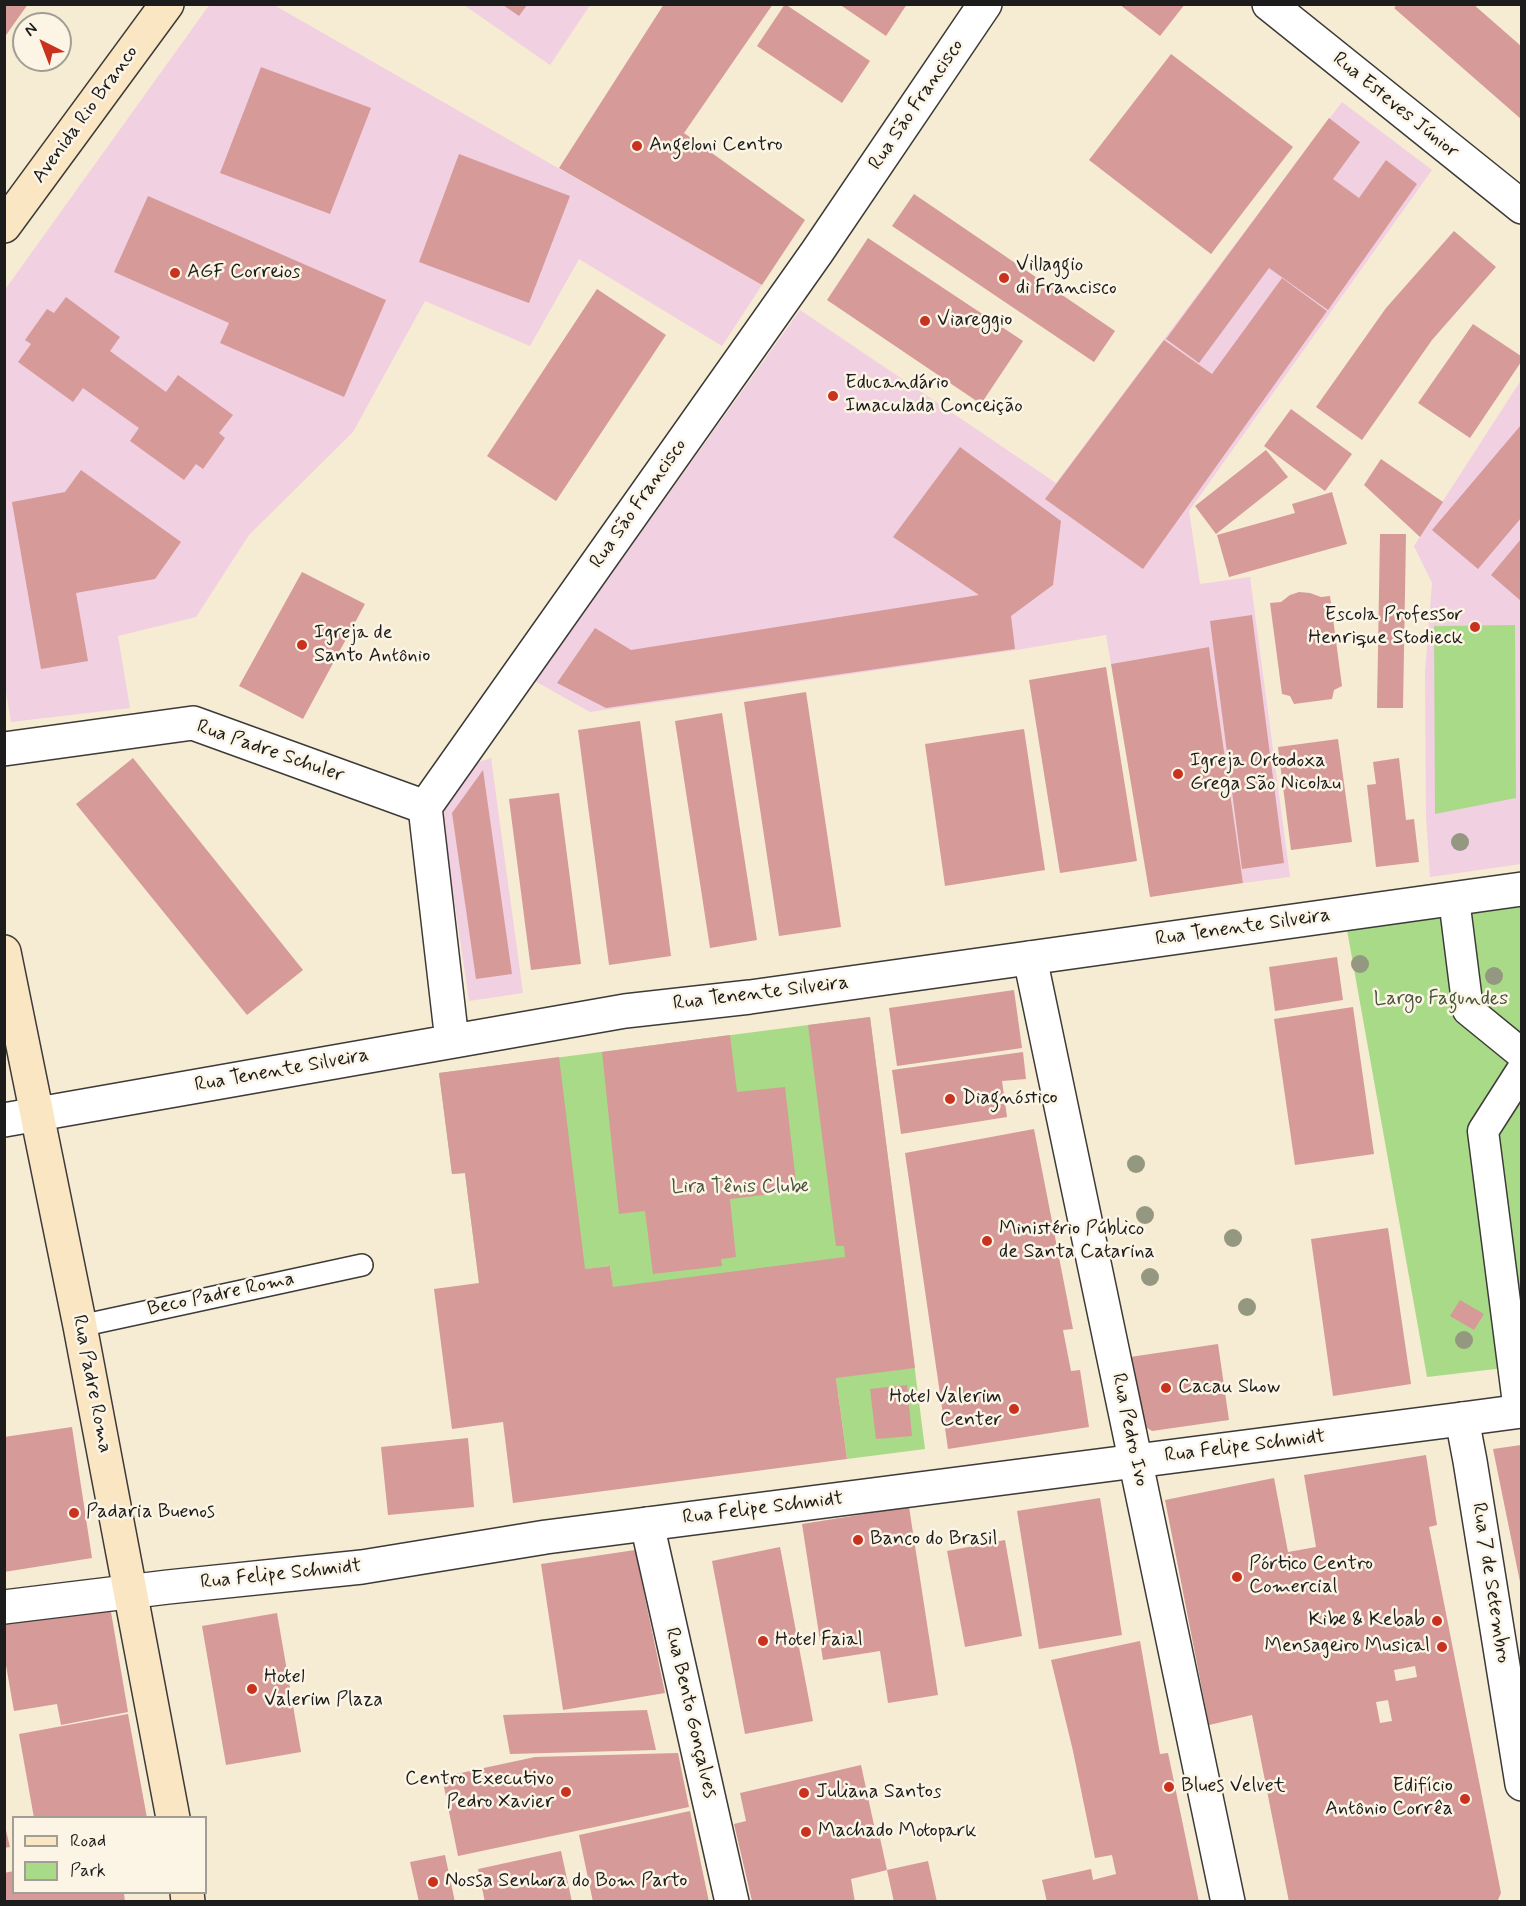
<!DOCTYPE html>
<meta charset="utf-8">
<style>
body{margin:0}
#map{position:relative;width:1526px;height:1906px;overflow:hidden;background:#f6ebd3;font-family:Mynerve,sans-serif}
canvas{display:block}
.frame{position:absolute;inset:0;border:6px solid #1c1c1c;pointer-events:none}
.legend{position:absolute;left:12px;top:1816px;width:195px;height:78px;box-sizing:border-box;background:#fcf5e5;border:2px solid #a29e95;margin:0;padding:8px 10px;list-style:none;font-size:18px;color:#1c1c1c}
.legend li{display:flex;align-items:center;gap:12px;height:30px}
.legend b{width:30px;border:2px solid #a29e95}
.north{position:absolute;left:12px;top:12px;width:60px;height:60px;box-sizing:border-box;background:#fcf5e5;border:2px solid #a29e95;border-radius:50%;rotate:318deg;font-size:16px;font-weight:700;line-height:24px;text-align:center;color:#1c1c1c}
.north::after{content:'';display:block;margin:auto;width:21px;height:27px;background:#c8321e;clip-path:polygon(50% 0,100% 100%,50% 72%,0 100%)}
</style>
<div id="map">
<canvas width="1526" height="1906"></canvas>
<div class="frame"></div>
<ul class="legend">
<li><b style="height:8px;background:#fbe6c4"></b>Road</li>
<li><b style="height:16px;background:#a9da88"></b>Park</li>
</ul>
<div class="north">N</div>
</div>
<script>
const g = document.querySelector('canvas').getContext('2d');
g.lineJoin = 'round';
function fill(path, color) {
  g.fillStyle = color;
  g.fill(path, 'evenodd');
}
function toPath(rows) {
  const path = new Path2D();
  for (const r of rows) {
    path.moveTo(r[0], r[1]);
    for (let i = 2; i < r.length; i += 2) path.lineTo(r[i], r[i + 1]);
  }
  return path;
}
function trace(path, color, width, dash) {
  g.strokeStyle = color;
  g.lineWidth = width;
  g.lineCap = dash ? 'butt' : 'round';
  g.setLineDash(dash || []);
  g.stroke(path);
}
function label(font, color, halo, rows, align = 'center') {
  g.font = font + ' Mynerve,sans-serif';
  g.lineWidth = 5;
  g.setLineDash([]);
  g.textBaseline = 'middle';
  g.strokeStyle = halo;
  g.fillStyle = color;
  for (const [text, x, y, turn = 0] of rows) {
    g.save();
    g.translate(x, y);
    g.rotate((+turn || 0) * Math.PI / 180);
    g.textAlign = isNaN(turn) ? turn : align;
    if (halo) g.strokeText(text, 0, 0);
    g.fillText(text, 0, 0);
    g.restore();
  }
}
fill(toPath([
 [210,4,274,5,762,285,722,346,579,259,530,346,425,301,353,432,249,535,196,617,118,636,130,708,11,722,4,680,4,291],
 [464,5,590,5,550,65],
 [1342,102,1432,170,1189,511,1200,584,1250,577,1290,877,1243,883,1209,647,1111,664,1106,635,1016,650,590,712,535,681,800,310,1056,483],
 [1521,380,1521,864,1430,877,1426,816,1425,672,1432,583,1414,546],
 [491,758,523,993,469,1001,441,811,476,763]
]), '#f1d0e2');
fill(toPath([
 [1515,625,1516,798,1435,814,1434,626],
 [1521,907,1521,1366,1427,1377,1347,930],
 [870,1017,925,1449,847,1459,836,1378,628,1406,610,1266,479,1283,465,1173,452,1174,439,1073]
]), '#a9da88');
fill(toPath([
 [4,4,28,4,4,38],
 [664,4,773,4,684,133,805,220,762,285,559,168],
 [785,4,870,61,842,103,757,46],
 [839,4,907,4,886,36],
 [1119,4,1185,4,1160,36],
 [1398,4,1473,4,1521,46,1521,119,1394,8],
 [503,5,527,5,519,16],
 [1171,54,1293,147,1211,254,1089,160],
 [261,67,371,108,330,214,220,173],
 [1329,118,1360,142,1333,179,1359,198,1386,160,1417,184,1328,310,1269,268,1199,363,1166,339],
 [459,154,570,196,529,303,419,262],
 [914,194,1115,331,1094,362,892,226],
 [148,196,386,300,344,397,220,343,229,323,114,272],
 [1454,231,1496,267,1432,340,1362,440,1316,407,1386,308],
 [868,238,1023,341,981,404,827,300],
 [1282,278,1327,311,1143,569,1045,499,1164,340,1212,374],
 [597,289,666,335,556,501,487,456],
 [66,297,120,337,110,351,166,392,178,375,233,415,219,433,225,438,203,469,196,464,184,480,130,441,139,428,83,388,73,402,18,362,31,344,25,340,47,309,54,313],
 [1473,324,1521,356,1521,362,1470,438,1418,403],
 [1291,409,1352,454,1325,491,1264,446],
 [1521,425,1521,518,1478,569,1432,530],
 [960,447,1061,521,1053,585,1011,616,1015,649,606,708,557,683,595,628,631,650,979,595,893,537],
 [1266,450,1288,477,1216,534,1195,506],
 [1381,459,1443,502,1420,537,1364,485],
 [81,470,181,542,155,579,76,593,88,661,41,669,12,502,65,492],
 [1332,492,1347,544,1229,577,1217,535,1295,513,1292,504],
 [1380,534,1406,534,1403,708,1377,708],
 [1521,539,1521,601,1491,575],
 [302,572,365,604,303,719,239,686],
 [1299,592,1310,593,1321,597,1330,596,1342,686,1334,690,1332,699,1294,704,1290,696,1282,694,1270,603,1281,602,1290,595],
 [1252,615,1284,863,1242,869,1210,621],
 [1209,647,1243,883,1150,897,1111,664],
 [1106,667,1137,861,1060,873,1029,680],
 [806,692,841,927,779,936,744,702],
 [722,713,757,940,710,948,675,721],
 [640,721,671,956,609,965,578,730],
 [1024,729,1045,870,945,886,925,744],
 [1338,739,1352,842,1291,850,1278,747],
 [133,758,303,970,247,1015,76,804],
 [1399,758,1406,820,1414,819,1419,862,1376,867,1367,785,1376,784,1373,762],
 [483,770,512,974,476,979,452,813],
 [559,793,581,964,531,970,509,799],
 [1337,957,1343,1000,1275,1011,1269,967],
 [1014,990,1022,1048,897,1066,889,1008],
 [1353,1007,1374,1154,1295,1165,1274,1019],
 [870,1017,915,1368,836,1378,847,1459,513,1503,503,1422,452,1429,434,1289,479,1283,465,1173,452,1174,439,1073,559,1057,585,1269,610,1266,613,1287,845,1257,844,1246,836,1246,808,1025],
 [730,1035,737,1092,785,1087,797,1191,730,1199,736,1257,721,1259,722,1266,653,1274,645,1211,619,1214,602,1052],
 [1023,1052,1026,1079,1002,1081,1007,1117,901,1134,892,1070],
 [1034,1129,1073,1329,1063,1330,1071,1371,1080,1370,1089,1427,948,1449,905,1153],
 [1388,1228,1411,1384,1333,1396,1311,1239],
 [1460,1300,1484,1314,1474,1330,1450,1316],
 [1218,1344,1229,1420,1152,1431,1144,1426,1130,1357],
 [907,1385,912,1436,876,1439,870,1389],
 [72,1427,92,1558,4,1572,4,1437],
 [468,1438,474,1507,388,1515,381,1447],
 [1521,1445,1521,1582,1520,1582,1493,1449],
 [1426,1455,1437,1525,1429,1527,1501,1893,1497,1902,1289,1902,1252,1715,1209,1725,1165,1500,1274,1478,1288,1552,1316,1547,1304,1475],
 [1415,1666,1417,1677,1396,1681,1394,1670],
 [1388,1700,1392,1721,1380,1723,1376,1702],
 [1100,1498,1122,1635,1039,1649,1017,1511],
 [909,1507,938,1695,888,1703,880,1651,823,1660,802,1524],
 [1005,1540,1022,1636,965,1647,947,1551],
 [780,1547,813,1721,745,1734,712,1561],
 [635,1550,665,1693,563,1710,541,1564],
 [110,1606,128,1712,61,1725,57,1704,14,1711,4,1654,4,1624],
 [277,1613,301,1752,226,1765,202,1626],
 [1140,1641,1160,1754,1168,1753,1199,1902,1047,1902,1042,1880,1091,1869,1093,1880,1116,1874,1112,1855,1095,1858,1073,1751,1051,1660],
 [647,1710,656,1750,510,1754,503,1715],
 [128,1714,147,1818,34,1818,19,1734],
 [678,1753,689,1807,458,1856,442,1777,535,1757],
 [861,1765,877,1839,880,1838,887,1870,851,1879,855,1902,752,1901,734,1824,746,1821,740,1793],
 [690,1811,709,1902,593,1902,579,1835],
 [4,1822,10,1847,4,1848],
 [561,1851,572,1902,485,1902,478,1869],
 [445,1855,455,1902,419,1902,410,1862],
 [928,1861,937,1902,894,1902,887,1870],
 [14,1871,14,1893,124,1893,125,1902,4,1902,4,1873]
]), '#d69a99');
const service = toPath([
 [80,1326,362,1265]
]);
const pedestrian = toPath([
 [1454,899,1468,1010,1522,1054],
 [1519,1411,1483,1131,1522,1070]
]);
const minor = toPath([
 [4,749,193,723,425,807],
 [1030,958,1228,1902],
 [1522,1411,1462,1419,1470,1461,1522,1784],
 [647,1524,732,1902]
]);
const tertiary = toPath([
 [1269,4,1522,207],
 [452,1041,425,807,817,252,985,4],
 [4,1120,625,1011,750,997,1522,889],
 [4,1607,168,1587,362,1567,546,1537,1462,1419]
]);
const secondary = toPath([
 [4,226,167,4],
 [4,952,80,1326,173,1818],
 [187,1892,188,1902]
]);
trace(service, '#3d3b37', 24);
trace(pedestrian, '#3d3b37', 33);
trace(minor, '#3d3b37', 36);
trace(tertiary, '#3d3b37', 36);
trace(secondary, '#3d3b37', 36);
trace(service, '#fff', 21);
trace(pedestrian, '#fff', 30);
trace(minor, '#fff', 33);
trace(tertiary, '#fff', 33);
trace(secondary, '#fbe6c4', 33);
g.fillStyle = '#959880';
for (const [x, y] of [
 [1460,842],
 [1360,964],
 [1494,976],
 [1136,1164],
 [1145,1215],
 [1233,1238],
 [1150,1277],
 [1247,1307],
 [1464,1340]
]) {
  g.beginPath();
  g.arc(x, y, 9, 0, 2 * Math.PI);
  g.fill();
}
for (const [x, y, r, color] of [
 [637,146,6,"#c8321e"],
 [175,273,6,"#c8321e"],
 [1004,278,6,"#c8321e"],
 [925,321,6,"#c8321e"],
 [833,396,6,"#c8321e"],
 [1475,627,6,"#c8321e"],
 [302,645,6,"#c8321e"],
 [1178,774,6,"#c8321e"],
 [950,1099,6,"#c8321e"],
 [987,1241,6,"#c8321e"],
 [1166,1388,6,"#c8321e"],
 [1014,1409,6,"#c8321e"],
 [74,1513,6,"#c8321e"],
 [858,1540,6,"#c8321e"],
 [1237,1577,6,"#c8321e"],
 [1437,1621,6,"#c8321e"],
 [763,1641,6,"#c8321e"],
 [1442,1647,6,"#c8321e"],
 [252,1689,6,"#c8321e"],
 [1169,1787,6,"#c8321e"],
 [566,1792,6,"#c8321e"],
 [804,1793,6,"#c8321e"],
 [1465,1799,6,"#c8321e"],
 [806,1832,6,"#c8321e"],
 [433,1882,6,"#c8321e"]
]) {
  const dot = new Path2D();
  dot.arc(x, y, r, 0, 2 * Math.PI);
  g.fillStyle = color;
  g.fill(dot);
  trace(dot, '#fcf5e5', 2);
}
label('20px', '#1c1c1c', '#fcf5e5', [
 ["Rua São Francisco",917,105,-56],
 ["Rua Esteves Júnior",1395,106,39],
 ["Avenida Rio Branco",86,115,-54],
 ["Rua São Francisco",639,504,-55],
 ["Rua Padre Schuler",270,752,19],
 ["Rua Tenente Silveira",1243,928,-8],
 ["Rua Tenente Silveira",761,994,-7],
 ["Rua Tenente Silveira",282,1071,-10],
 ["Beco Padre Roma",221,1295,-12],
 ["Rua Padre Roma",91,1384,79],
 ["Rua Pedro Ivo",1129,1430,78],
 ["Rua Felipe Schmidt",1245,1447,-7],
 ["Rua Felipe Schmidt",763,1509,-7],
 ["Rua Felipe Schmidt",281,1575,-6],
 ["Rua 7 de Setembro",1490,1583,81],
 ["Rua Bento Gonçalves",690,1713,77]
]);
label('20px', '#1c1c1c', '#fcf5e5', [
 ["Angeloni Centro",649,146],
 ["Villaggio",1016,266],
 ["di Francisco",1016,289],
 ["AGF Correios",187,273],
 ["Viareggio",937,321],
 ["Educandário",845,384],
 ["Imaculada Conceição",845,407],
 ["Escola Professor",1463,616,"right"],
 ["Henrique Stodieck",1463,639,"right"],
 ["Igreja de",314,634],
 ["Santo Antônio",314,657],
 ["Igreja Ortodoxa",1190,762],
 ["Grega São Nicolau",1190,785],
 ["Diagnóstico",962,1099],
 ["Ministério Público",999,1230],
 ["de Santa Catarina",999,1253],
 ["Cacau Show",1178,1388],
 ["Hotel Valerim",1002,1398,"right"],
 ["Center",1002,1421,"right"],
 ["Padaria Buenos",86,1513],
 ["Banco do Brasil",870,1540],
 ["Pórtico Centro",1249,1565],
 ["Comercial",1249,1588],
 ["Kibe & Kebab",1425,1621,"right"],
 ["Hotel Faial",775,1641],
 ["Mensageiro Musical",1430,1647,"right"],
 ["Hotel",264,1678],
 ["Valerim Plaza",264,1701],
 ["Centro Executivo",554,1780,"right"],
 ["Pedro Xavier",554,1803,"right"],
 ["Blues Velvet",1181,1787],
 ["Edifício",1453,1787,"right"],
 ["Antônio Corrêa",1453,1810,"right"],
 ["Juliana Santos",816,1793],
 ["Machado Motopark",818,1832],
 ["Nossa Senhora do Bom Parto",445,1882]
], 'left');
label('20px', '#46553c', '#fcf5e5', [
 ["Largo Fagundes",1441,1000],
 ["Lira Tênis Clube",740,1188]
]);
</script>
